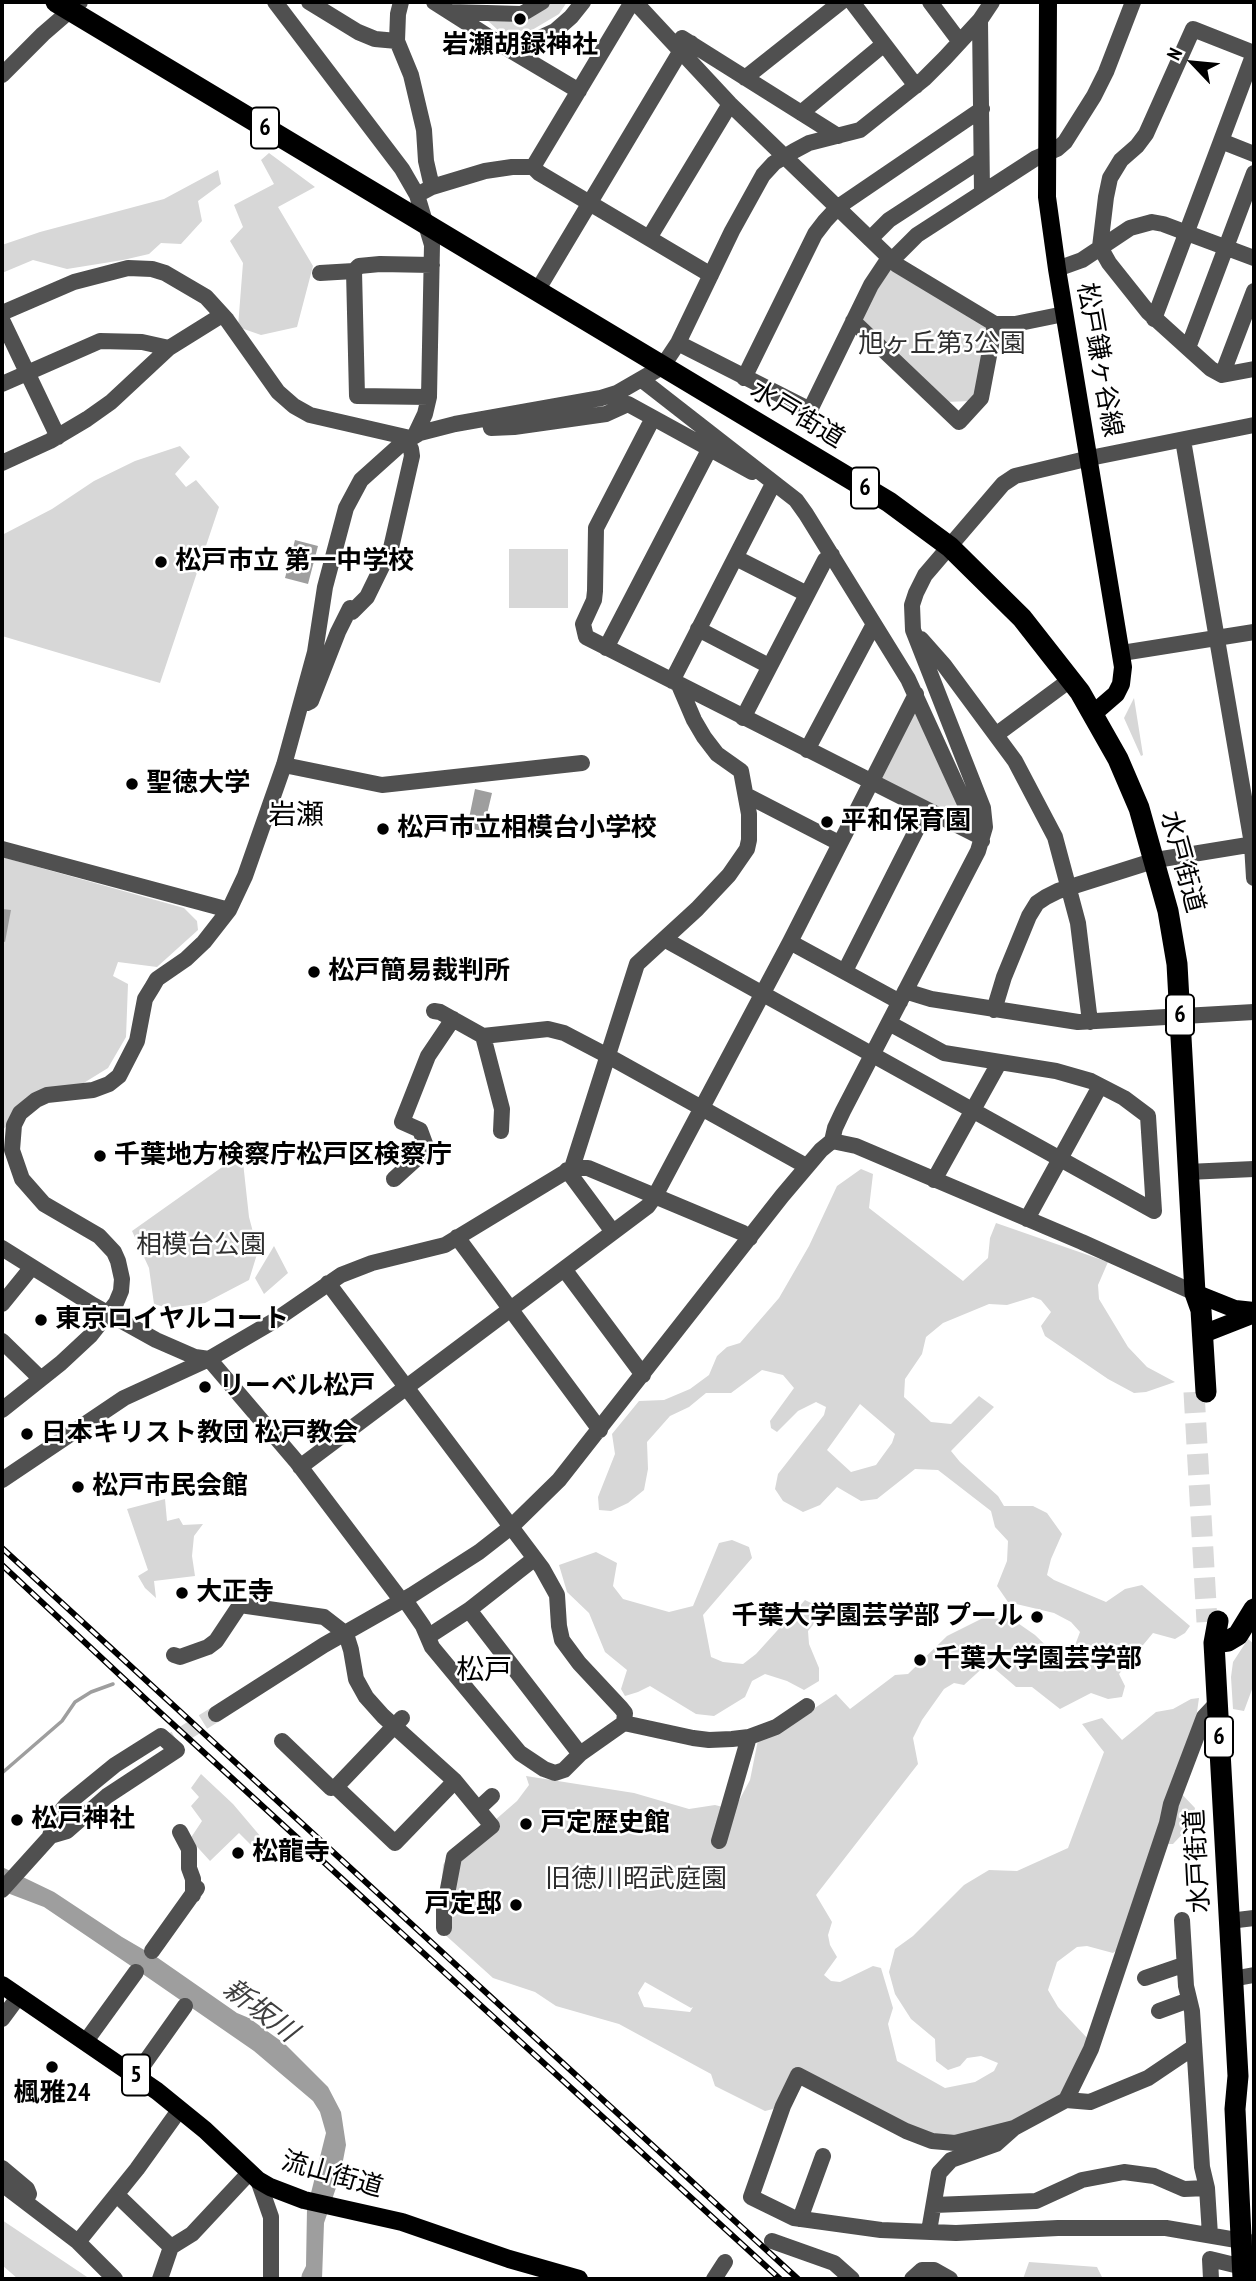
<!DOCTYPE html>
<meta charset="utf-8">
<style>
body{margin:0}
#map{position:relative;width:1256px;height:2281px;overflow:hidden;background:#fff;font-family:"PT Sans Narrow",sans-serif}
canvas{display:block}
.frame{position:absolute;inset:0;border:4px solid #000;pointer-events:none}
.north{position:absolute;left:1158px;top:28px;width:70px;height:70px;-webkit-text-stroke:5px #fff;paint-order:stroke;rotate:296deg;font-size:19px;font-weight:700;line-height:28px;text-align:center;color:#000}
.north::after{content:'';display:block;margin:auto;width:24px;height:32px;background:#000;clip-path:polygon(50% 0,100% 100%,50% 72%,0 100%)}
</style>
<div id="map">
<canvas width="1256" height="2281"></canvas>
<div class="frame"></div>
<div class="north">N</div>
</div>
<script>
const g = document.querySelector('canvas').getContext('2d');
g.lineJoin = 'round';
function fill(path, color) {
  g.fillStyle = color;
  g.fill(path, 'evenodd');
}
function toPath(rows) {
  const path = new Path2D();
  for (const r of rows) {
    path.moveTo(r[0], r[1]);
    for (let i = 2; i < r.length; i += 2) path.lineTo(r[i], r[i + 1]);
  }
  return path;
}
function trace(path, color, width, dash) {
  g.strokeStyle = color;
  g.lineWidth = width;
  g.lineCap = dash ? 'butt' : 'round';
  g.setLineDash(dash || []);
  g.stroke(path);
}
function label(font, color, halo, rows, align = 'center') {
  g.font = font + ' "PT Sans Narrow","Noto Sans JP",sans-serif';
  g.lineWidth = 5;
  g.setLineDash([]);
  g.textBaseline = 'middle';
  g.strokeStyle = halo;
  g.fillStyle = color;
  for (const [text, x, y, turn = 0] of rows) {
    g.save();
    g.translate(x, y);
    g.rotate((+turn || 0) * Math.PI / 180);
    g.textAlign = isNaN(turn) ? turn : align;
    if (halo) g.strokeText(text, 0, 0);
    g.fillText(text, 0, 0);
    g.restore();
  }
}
fill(toPath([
 [529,2,567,2,559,14,532,30,500,32,486,19],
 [269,153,315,187,278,207,313,266,297,327,261,335,238,327,243,263,230,241,243,227,234,205,274,184,261,160],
 [218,170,221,184,198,201,202,221,181,244,161,243,149,254,123,260,67,269,33,260,2,273,2,245,40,232,164,199],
 [893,269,986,326,988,334,977,396,972,401,945,402,861,319,886,271],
 [180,446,190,457,175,474,186,487,196,480,219,507,160,683,2,636,2,535,52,509,94,481,135,461],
 [509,549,568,549,568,608,509,608],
 [1134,698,1143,755,1141,756,1124,718],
 [915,707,966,823,880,779],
 [2,857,184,908,197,921,198,930,157,967,118,962,113,976,128,984,126,1037,108,1068,74,1089,29,1100,2,1131],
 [242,1153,249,1217,258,1251,249,1280,205,1303,168,1308,154,1304,149,1268,132,1231],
 [861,1169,873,1174,869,1208,963,1281,988,1258,990,1238,996,1223,1108,1262,1098,1285,1099,1299,1128,1347,1147,1367,1175,1382,1146,1392,1134,1393,1108,1379,1045,1336,1041,1326,1051,1312,1041,1300,1033,1297,1007,1305,989,1304,943,1323,926,1337,922,1354,905,1379,904,1397,931,1422,951,1424,979,1396,994,1407,951,1451,960,1462,998,1496,1004,1506,1033,1506,1047,1513,1062,1534,1051,1559,1047,1575,1054,1580,1106,1602,1125,1589,1142,1585,1190,1626,1185,1633,1175,1639,1153,1633,1119,1674,1125,1686,1122,1697,1108,1699,1091,1693,1060,1709,1032,1687,1016,1687,988,1663,964,1685,954,1683,944,1689,922,1720,913,1738,918,1764,816,1895,832,1922,828,1935,830,1945,837,1957,824,1975,831,1981,840,1982,873,1966,881,1968,893,2008,888,2024,897,2061,945,2088,975,2082,994,2071,998,2063,981,2056,967,2058,960,2066,948,2070,936,2061,935,2039,911,2019,895,1994,889,1972,895,1949,913,1936,964,1885,989,1870,1017,1871,1068,1848,1104,1752,1082,1724,1102,1718,1122,1740,1156,1712,1173,1709,1191,1699,1199,1698,1196,1719,1175,1787,1195,1808,1191,1825,1173,1844,1157,1844,1119,1949,1113,1953,1087,1946,1077,1947,1057,1962,1048,1990,1058,2007,1089,2040,1061,2099,997,2132,935,2144,814,2088,791,2084,773,2109,765,2111,715,2086,711,2074,619,2024,556,2006,535,1992,493,1978,442,1932,439,1922,443,1865,453,1848,471,1833,493,1824,494,1821,517,1801,529,1785,526,1776,634,1793,689,1809,715,1805,734,1810,750,1780,758,1740,774,1735,836,1694,850,1709,895,1675,908,1674,947,1636,983,1618,1012,1619,1035,1635,1064,1663,1074,1648,1080,1632,1071,1622,1054,1613,1008,1602,997,1586,1007,1561,1008,1541,995,1527,991,1511,938,1470,915,1469,877,1499,861,1501,837,1487,820,1505,803,1512,783,1501,775,1489,778,1474,824,1415,826,1407,816,1402,798,1411,777,1432,771,1428,770,1421,794,1388,783,1375,762,1370,731,1393,706,1393,689,1407,670,1416,647,1442,648,1469,644,1490,628,1503,611,1511,599,1510,598,1497,615,1454,612,1434,639,1401,664,1400,690,1389,709,1375,717,1356,727,1347,740,1343,779,1298,809,1246,837,1186],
 [860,1404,895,1434,892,1443,876,1465,851,1472,827,1450],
 [645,1982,691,2008,693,2007,690,2012,644,2007,638,1993],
 [274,1246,288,1273,264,1294,255,1278],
 [165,1499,167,1521,179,1518,183,1525,203,1524,194,1536,192,1556,195,1576,154,1581,156,1598,145,1588,138,1576,148,1570,127,1509],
 [732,1540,749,1547,752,1558,703,1615,711,1657,723,1662,743,1664,756,1654,805,1600,819,1607,813,1625,808,1631,809,1644,819,1668,819,1681,804,1690,787,1681,765,1674,752,1681,745,1697,714,1716,696,1714,650,1686,638,1692,625,1696,621,1689,627,1670,605,1652,589,1613,567,1592,559,1565,596,1552,617,1563,613,1586,623,1599,669,1612,693,1606,719,1543],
 [1248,1639,1254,1644,1254,1684,1244,1711,1233,1709,1231,1677,1233,1662],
 [201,1774,233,1804,261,1837,253,1847,239,1833,210,1861,190,1839,202,1821,191,1806,199,1797,191,1788],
 [2,2220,90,2279,18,2279,2,2265],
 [1029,2262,1097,2267,1103,2279,1023,2279]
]), '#d7d7d7');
fill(toPath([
 [295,540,318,546,308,584,285,578],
 [475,789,492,793,483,831,467,828],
 [2,909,11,910,5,942,2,941],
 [2,1867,54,1892,122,1937,158,1958,237,2013,249,2018,285,2044,328,2087,341,2112,346,2145,340,2176,324,2223,322,2279,301,2279,302,2274,306,2266,307,2209,326,2133,320,2112,313,2101,254,2051,134,1968,44,1907,2,1891]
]), '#9e9e9e');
trace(toPath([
 [2,1773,62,1721,75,1702,91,1692,113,1684]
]), '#9e9e9e', 3.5);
trace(toPath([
 [162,1747,216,1714]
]), '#d9d9d9', 16, [16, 8]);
trace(toPath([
 [1194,1392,1207,1622]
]), '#d9d9d9', 21, [21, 10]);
trace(toPath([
 [275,2,402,169,417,195,432,245,429,397,425,414,415,435],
 [309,2,358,32,375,39,397,41],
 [401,2,398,14,397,41,411,75,424,130,426,161,432,187],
 [434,2,500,44,520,47,555,31,571,17,583,2],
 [635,2,730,104,897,265,995,324,1015,324,1064,314],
 [852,2,916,86],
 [930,2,960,42],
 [451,12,522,14,542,2],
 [980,20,982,193],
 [682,38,838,136],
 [505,47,579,91],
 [1254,53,1193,29,1146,134,1137,146,1121,160,1110,178,1106,197,1100,247,1109,263,1148,312,1211,369,1222,375,1254,369],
 [1254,53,1221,141,1254,154],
 [2,75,43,34,80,2],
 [745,78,841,2],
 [801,113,884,44],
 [533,167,632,2],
 [417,195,432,187,485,171,512,167,533,167,539,173,711,275],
 [649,238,730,104],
 [870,239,889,220,981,160],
 [892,260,917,235,1036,158,1057,149,1065,142,1094,96,1106,72,1133,2],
 [1057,269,1082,260,1130,228,1152,222,1163,224,1254,258],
 [354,271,357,396,429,397],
 [320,273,354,271,359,266,380,264,432,265],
 [537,291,680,52,691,43],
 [2,313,74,282,128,268,152,269,165,273,206,297,227,320,278,392,294,406,310,415,410,438],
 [1154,319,1221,141],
 [2,320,58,437],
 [853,321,959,422,981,398,995,324],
 [678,343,810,410,871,285,889,258],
 [1188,348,1254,173],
 [1222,375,1254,291],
 [744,378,815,234,825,221,838,207,982,109],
 [642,380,796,500,806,514,908,679,982,841],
 [2,384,100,341,142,342,169,348],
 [489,418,491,428,514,427,606,414,628,404,752,472],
 [653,418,596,528,595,591,594,600,583,624,586,637,981,837],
 [1183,440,1252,844,1254,878],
 [2,463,50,441,87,419,111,402,169,348,222,315],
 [736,558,807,594],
 [352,612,367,597,391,548,412,456,411,449,406,441],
 [698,629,769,666],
 [921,639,944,665,1015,761,1055,837,1078,923,1090,1022],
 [606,648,709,450],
 [1122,653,1254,632],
 [672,681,773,484],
 [307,703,311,701,338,632,350,608],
 [743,718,825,560,832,555],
 [997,734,1070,680],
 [807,750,874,624],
 [284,765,382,785,582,763],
 [746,795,839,843],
 [2,849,229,910],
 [664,939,1154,1211,1148,1116,1124,1098,1091,1081,1056,1071,944,1053,889,1023],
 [790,942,900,1002],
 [845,971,926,811],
 [905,991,931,999,1078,1022,1254,1012],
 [994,1010,1004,977,1029,916,1037,903,1046,897,1058,891,1156,860,1254,844],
 [434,1011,440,1012,483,1036],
 [501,1131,502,1109,483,1036,548,1029,564,1033,608,1056,806,1166],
 [832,1141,835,1128,843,1111,978,851,985,827,983,808,913,630,912,605,916,593,925,575,1003,484,1015,476,1090,458,1254,425],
 [572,1168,637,964,697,909,729,875,747,849,749,840,749,814,741,771,717,754,704,737,694,720,679,685],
 [567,1170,613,1232],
 [1187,1172,1254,1169],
 [394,1179,427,1149,420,1130,402,1122,428,1056,453,1019],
 [934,1180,999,1063],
 [1027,1219,1100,1086],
 [457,1237,600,1430],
 [2,1248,93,1305,156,1340,195,1357,209,1359,296,1461,401,1600,405,1600,423,1626,432,1647,520,1753,544,1769,555,1773,564,1770,580,1754,624,1723,693,1738,709,1740,732,1739,749,1737,776,1727,807,1706],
 [564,1269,643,1375],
 [328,1283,542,1568,557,1595,559,1626,562,1640,579,1663,621,1708,625,1713,624,1723],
 [2,1304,32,1267],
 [2,1341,41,1379],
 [2,1410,61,1363,90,1336,116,1303,121,1291,122,1279,118,1261,114,1252,99,1236,44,1204,22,1179,12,1150,14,1125,20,1113,36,1100,47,1095,93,1090,109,1084,119,1076,137,1041,145,999,153,986,157,979,186,959,204,942,229,910,245,876,284,765,315,652,325,587,346,508,361,480,400,445,420,433,455,424,601,398,617,393,662,367,678,343,732,231,763,175,774,163,794,151,809,143,860,130,924,79,945,58,980,20,992,2],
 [300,1467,648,1206,655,1196,790,942,916,694],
 [2,1480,124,1398,209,1359,274,1321,341,1275,372,1263,445,1245,572,1168,588,1168,743,1233,750,1238],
 [469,1610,580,1754],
 [429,1636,469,1610,534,1559],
 [174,1655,180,1657,208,1647,216,1641,240,1605,324,1617,346,1634,351,1650,356,1679,366,1697,383,1716,455,1781,492,1826,454,1857,444,1910,444,1928],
 [216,1714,324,1645,412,1595,479,1552,511,1527,559,1480,782,1196,821,1150,832,1141,856,1146,1082,1242,1195,1293],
 [161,1736,177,1750,107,1796,67,1831,50,1836,56,1817,66,1805,115,1765,161,1736],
 [282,1741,331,1788,336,1787,402,1718],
 [336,1787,395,1843,455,1781],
 [478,1809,492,1796],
 [180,1832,189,1849,189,1868,193,1879,193,1895],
 [719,1841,749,1737],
 [2,1890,57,1829],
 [1182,1920,1186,1986,1192,2011,1202,2167,1207,2188],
 [1229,1921,1254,1918],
 [152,1951,197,1888],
 [1145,1978,1183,1965],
 [1232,1979,1254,1975],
 [1159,2011,1189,2000],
 [2,2019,19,1996],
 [86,2041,136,1972],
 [136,2075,185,2006],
 [1066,2100,1091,2049,1167,1823,1171,1804,1204,1717,1217,1703],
 [1014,2128,955,2143,932,2141,906,2131,798,2075,783,2106,751,2197,794,2218,881,2230,956,2233,1058,2228,1166,2228,1254,2243],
 [2,2168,27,2189,29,2194,25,2201],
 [258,2180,271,2217,271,2279],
 [2,2184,78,2242,115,2279],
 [117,2195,171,2247],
 [934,2205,1036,2201,1082,2180,1124,2172,1154,2176,1184,2189,1207,2188,1210,2235],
 [800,2219,823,2156],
 [929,2231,939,2173,951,2160,996,2144,1014,2128,1066,2100,1090,2102,1148,2078,1194,2047],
 [772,2241,834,2263,852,2279],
 [78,2242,137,2169,180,2109],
 [160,2279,171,2247,192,2234,250,2172],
 [714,2279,725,2262],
 [912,2279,922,2270,934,2270,950,2279],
 [1211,2279,1210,2259,1247,2268]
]), '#505050', 16);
trace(toPath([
 [1048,2,1047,197,1057,269,1123,667,1121,684,1116,694,1094,713],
 [1195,1293,1235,1309,1254,1311],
 [1203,1334,1254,1314],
 [2,1985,157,2091,205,2130,258,2180,270,2187,304,2200,402,2222,509,2259,579,2279]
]), '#000', 18);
trace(toPath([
 [56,2,889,502,950,547,1022,618,1080,692,1118,759,1139,808,1168,911,1177,964,1195,1293,1201,1310,1206,1392],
 [1218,1621,1214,1643,1238,2076,1235,2109,1243,2279],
 [1214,1643,1228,1641,1238,1635,1254,1609]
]), '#000', 21);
const rail = toPath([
 [2,1548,798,2279],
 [2,1565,153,1706,780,2279]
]);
trace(rail, '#000', 6);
trace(rail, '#fff', 3.5, [10]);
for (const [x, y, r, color] of [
 [520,19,7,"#000"],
 [161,562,7,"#000"],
 [132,784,7,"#000"],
 [827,822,7,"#000"],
 [383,829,7,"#000"],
 [314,972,7,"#000"],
 [100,1156,7,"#000"],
 [41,1320,7,"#000"],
 [205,1387,7,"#000"],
 [27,1434,7,"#000"],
 [78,1487,7,"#000"],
 [182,1593,7,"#000"],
 [1037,1617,7,"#000"],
 [920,1660,7,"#000"],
 [17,1820,7,"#000"],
 [526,1824,7,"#000"],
 [238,1853,7,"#000"],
 [516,1905,7,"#000"],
 [52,2067,7,"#000"]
]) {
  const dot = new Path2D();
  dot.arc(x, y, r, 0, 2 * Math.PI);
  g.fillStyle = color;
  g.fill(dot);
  trace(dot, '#fff', 2.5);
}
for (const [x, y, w] of [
 [265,128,28],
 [865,488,28],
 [1180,1015,28],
 [1219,1737,28],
 [136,2075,28]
]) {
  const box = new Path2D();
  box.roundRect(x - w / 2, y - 20.5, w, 41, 5);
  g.fillStyle = '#fff';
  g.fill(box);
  trace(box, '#000', 2);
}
label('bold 24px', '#000', null, [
 ["6",265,128],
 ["6",865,488],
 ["6",1180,1015],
 ["6",1219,1737],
 ["5",136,2075]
]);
label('bold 26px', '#000', '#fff', [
 ["岩瀬胡録神社",520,46,"center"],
 ["松戸市立 第一中学校",175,562],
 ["聖徳大学",146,784],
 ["平和保育園",841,822],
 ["松戸市立相模台小学校",397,829],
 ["松戸簡易裁判所",328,972],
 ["千葉地方検察庁松戸区検察庁",114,1156],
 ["東京ロイヤルコート",55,1320],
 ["リーベル松戸",219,1387],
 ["日本キリスト教団 松戸教会",41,1434],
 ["松戸市民会館",92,1487],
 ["大正寺",196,1593],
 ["千葉大学園芸学部 プール",1023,1617,"right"],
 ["千葉大学園芸学部",934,1660],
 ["松戸神社",31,1820],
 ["戸定歴史館",540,1824],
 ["松龍寺",252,1853],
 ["戸定邸",502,1905,"right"],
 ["楓雅24",52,2094,"center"]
], 'left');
label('26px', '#2e2e2e', '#fff', [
 ["旭ヶ丘第3公園",942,345],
 ["相模台公園",201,1246],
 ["旧徳川昭武庭園",636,1880]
]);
label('26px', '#000', '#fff', [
 ["松戸鎌ヶ谷線",1099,360,80],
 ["水戸街道",797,415,31],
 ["水戸街道",1182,862,75],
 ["水戸街道",1198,1861,-93],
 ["流山街道",332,2175,16]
]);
label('28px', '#000', '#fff', [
 ["岩瀬",296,816],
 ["松戸",484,1671]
]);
label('italic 28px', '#3f3f3f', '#fff', [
 ["新坂川",260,2011,37]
]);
</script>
